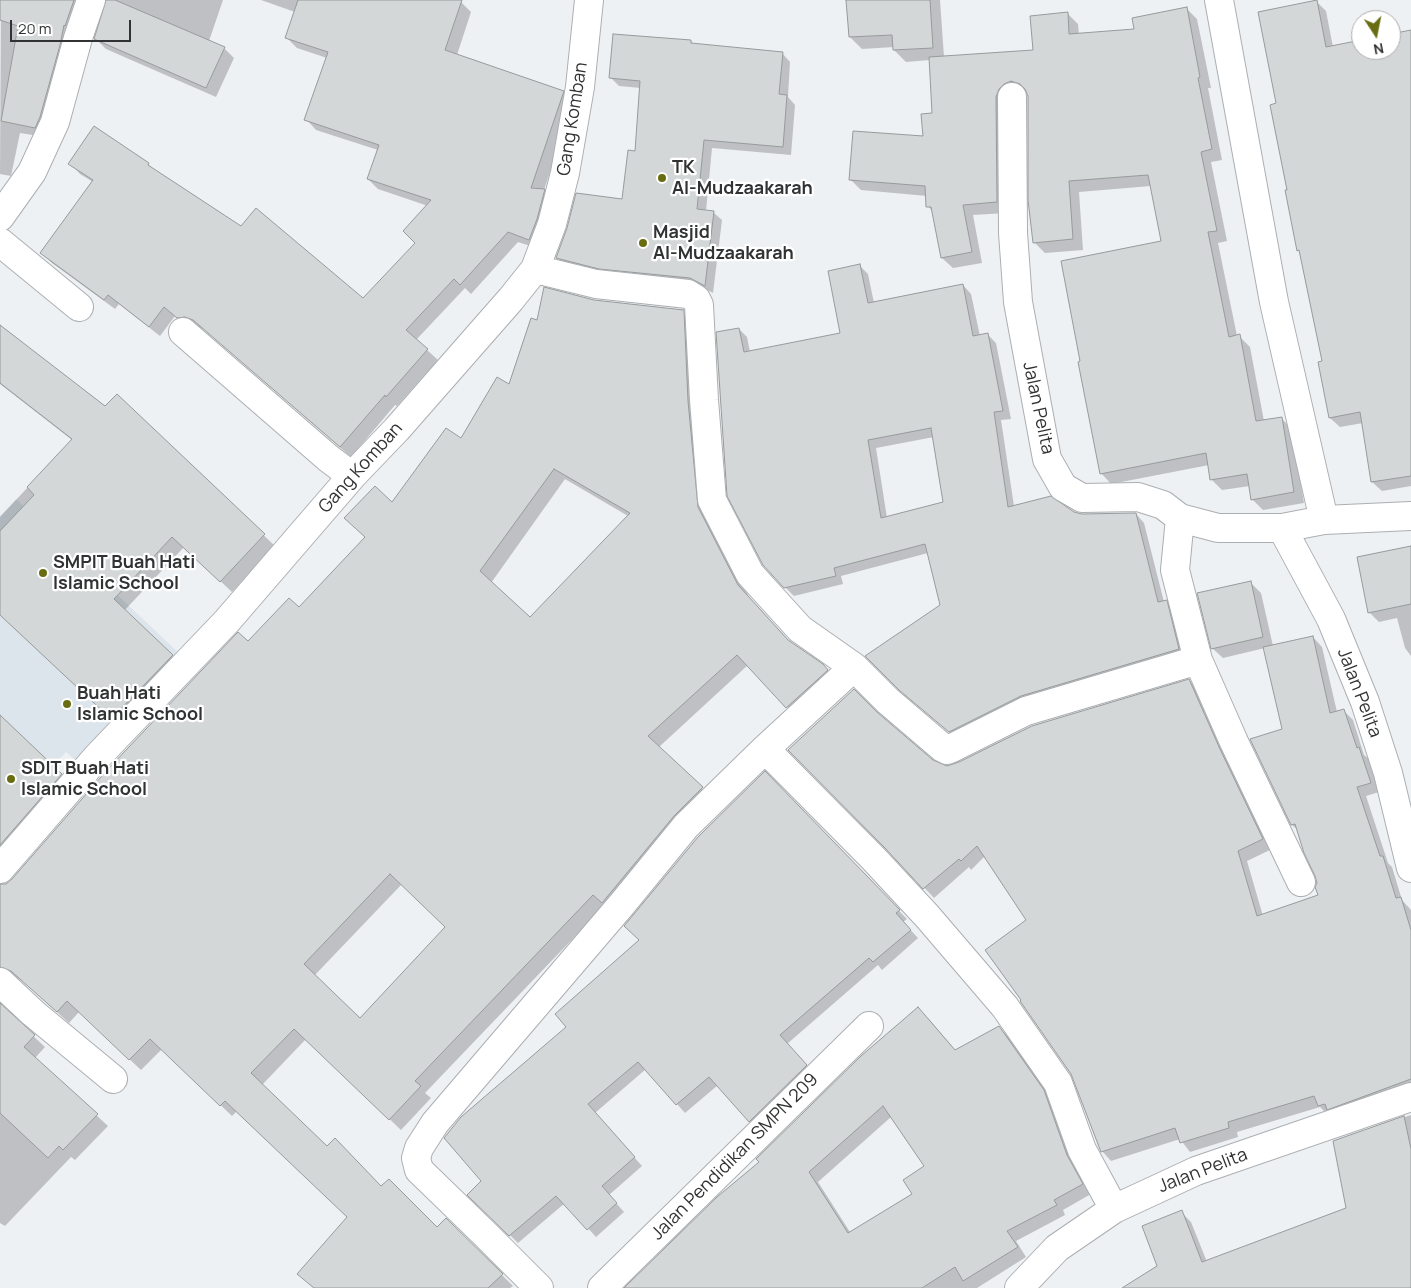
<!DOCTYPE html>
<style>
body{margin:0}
#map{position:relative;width:1411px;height:1288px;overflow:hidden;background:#eef1f4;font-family:Manrope,sans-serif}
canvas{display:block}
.north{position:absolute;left:1351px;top:10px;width:50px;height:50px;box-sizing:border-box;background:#fff;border:1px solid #adadad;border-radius:50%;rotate:169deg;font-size:14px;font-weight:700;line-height:20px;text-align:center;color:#313233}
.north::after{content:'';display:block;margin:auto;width:18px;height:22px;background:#696d11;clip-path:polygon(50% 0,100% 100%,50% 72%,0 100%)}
.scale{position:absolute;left:10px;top:20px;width:121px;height:22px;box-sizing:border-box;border:2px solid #313233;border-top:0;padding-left:6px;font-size:15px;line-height:18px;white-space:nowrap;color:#313233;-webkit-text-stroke:4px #fff;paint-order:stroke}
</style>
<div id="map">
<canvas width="1411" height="1288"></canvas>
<div class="north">N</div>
<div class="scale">20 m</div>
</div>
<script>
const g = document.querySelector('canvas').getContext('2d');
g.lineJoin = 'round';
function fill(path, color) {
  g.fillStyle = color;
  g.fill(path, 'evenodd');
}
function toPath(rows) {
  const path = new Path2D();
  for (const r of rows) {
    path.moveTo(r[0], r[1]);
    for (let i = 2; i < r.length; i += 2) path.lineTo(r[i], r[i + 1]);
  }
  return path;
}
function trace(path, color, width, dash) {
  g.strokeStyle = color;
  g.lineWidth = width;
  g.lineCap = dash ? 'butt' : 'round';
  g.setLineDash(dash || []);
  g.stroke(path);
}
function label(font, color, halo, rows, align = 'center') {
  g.font = font + ' Manrope,sans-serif';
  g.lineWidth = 4.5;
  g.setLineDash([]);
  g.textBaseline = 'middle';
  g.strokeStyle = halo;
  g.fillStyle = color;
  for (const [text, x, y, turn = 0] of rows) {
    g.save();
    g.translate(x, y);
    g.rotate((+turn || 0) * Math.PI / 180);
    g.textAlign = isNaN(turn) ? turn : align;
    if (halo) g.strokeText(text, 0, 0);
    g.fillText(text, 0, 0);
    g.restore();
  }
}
fill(toPath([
 [16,499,181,655,77,762,66,752,0,822,0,516]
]), '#dce5ec');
fill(toPath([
 [1,0,90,0,45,137,20,133,11,176,0,174],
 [107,0,223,0,209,41,224,48,234,58,216,97,106,49,96,39],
 [261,0,455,0,461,2,471,12,457,55,563,92,573,102,544,190,554,201,540,249,518,242,471,294,465,288,416,340,438,360,397,406,395,405,351,457,205,330,197,326,188,328,175,316,160,336,119,304,115,309,52,263,42,253,93,182,80,174,70,163,148,164,155,171,241,228,364,299,417,243,428,206,378,189,368,179,378,150,316,130,306,119,327,58,297,48,287,38,295,12],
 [847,0,940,0,944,57,1034,51,1068,14,1078,24,1079,35,1136,30,1186,8,1197,19,1211,88,1208,88,1222,160,1211,162,1227,241,1218,243,1237,336,1239,336,1250,347,1264,421,1281,418,1292,429,1304,503,1263,510,1252,499,1250,486,1222,490,1211,479,1209,465,1111,484,1101,473,1163,242,1151,186,1079,192,1083,250,1045,253,1034,242,1029,96,1028,93,1023,92,1007,213,973,215,982,263,953,268,942,258,933,212,928,206,927,196,861,190,850,179,924,137,934,114,930,60,906,62,894,50,894,47,862,49,850,37],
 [1317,2,1326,11,1333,47,1361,42,1361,50,1391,50,1391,35,1411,31,1411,486,1382,491,1372,482,1363,423,1340,427,1330,418,1323,362,1301,252,1298,250,1288,191,1277,104],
 [691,41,694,45,782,53,790,62,788,97,795,105,791,155,712,148,706,211,713,212,722,220,713,293,699,286,566,266,557,258,623,201,636,152,641,88,619,86,611,78],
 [860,266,868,274,874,303,963,285,971,294,980,336,988,335,996,343,1011,419,1001,420,1014,506,1082,515,1136,514,1144,523,1164,602,1166,602,1175,610,1187,658,958,740,909,698,942,606,928,553,841,576,843,584,794,596,785,587,739,329,747,337,750,352,841,334],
 [934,437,944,503,887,518,876,448],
 [594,301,683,311,694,322,709,519,749,597,791,643,822,665,838,682,798,718,748,665,659,747,713,799,605,905,425,1093,431,1098,401,1130,306,1039,262,1085,327,1148,437,1228,446,1219,513,1286,510,1288,314,1288,310,1285,348,1217,237,1111,232,1116,162,1049,141,1070,79,1012,69,1023,23,981,15,977,7,978,0,982,0,885,5,885,13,880,248,643,299,609,366,538,392,504,461,440,510,386,537,321],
 [565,479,628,516,530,619,491,583],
 [402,884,447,928,360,1019,314,976],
 [0,326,106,408,117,396,275,546,232,592,184,547,124,611,183,667,123,729,0,614,0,517,72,440,0,384],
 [1411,547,1411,656,1405,648,1397,618,1379,622,1369,612],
 [1251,583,1261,593,1273,646,1313,637,1322,647,1337,712,1343,710,1353,720,1364,755,1368,758,1379,792,1366,796,1388,863,1392,867,1402,900,1411,910,1411,1093,1328,1115,1320,1107,1237,1132,1238,1137,1190,1152,1180,1139,1111,1161,1102,1151,1028,920,985,856,971,870,969,867,934,898,886,847,877,714,932,761,947,767,1189,680,1198,690,1272,849,1247,861,1263,916,1319,896,1318,883,1299,831,1292,825,1252,740,1283,729,1265,648,1223,658,1212,648],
 [0,717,72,786,0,869],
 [765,773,907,919,903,922,918,938,882,970,878,965,787,1044,814,1074,758,1129,718,1085,685,1113,646,1069,595,1113,642,1166,609,1195,624,1212,596,1237,565,1203,518,1243,469,1195,483,1181,567,1027,641,940],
 [0,1005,45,1047,35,1058,108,1126,75,1160,71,1157,5,1226,0,1223],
 [928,1018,956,1051,999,1028,1009,1037,1053,1101,1091,1194,1063,1210,1065,1215,1016,1241,1026,1257,977,1288,835,1288,914,1194,926,1167,891,1117,818,1182,850,1232,781,1288,626,1288],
 [1411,1115,1411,1288,1125,1288,1159,1266,1181,1212,1191,1222,1207,1262,1347,1209,1334,1141]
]), '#0003');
const building = toPath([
 [0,0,74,0,65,26,64,25,60,45,40,117,35,128,1,121,18,26,0,20,0,0],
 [106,0,115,0,225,47,206,88,94,39,106,0],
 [298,0,462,0,445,50,564,91,531,188,545,189,537,219,529,240,508,232,460,285,454,279,406,330,428,349,386,397,385,395,340,447,193,320,185,317,177,318,164,307,149,327,108,295,104,300,40,253,93,180,68,164,94,126,149,163,148,165,241,226,256,208,363,298,415,243,403,231,431,200,367,179,379,145,304,120,328,52,285,38,298,0],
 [846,0,930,0,933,48,893,50,892,35,849,37,846,0],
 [1317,0,1326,47,1361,40,1361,50,1391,50,1391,34,1411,30,1411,476,1371,482,1360,412,1329,418,1318,362,1322,361,1299,250,1297,251,1285,190,1287,190,1270,105,1276,103,1258,12,1317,0],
 [1187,7,1200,77,1198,78,1212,149,1201,152,1217,231,1208,232,1229,337,1240,334,1256,421,1282,417,1294,492,1251,500,1247,474,1210,480,1206,453,1100,474,1078,362,1080,361,1061,261,1161,241,1148,175,1069,181,1073,239,1033,243,1028,200,1028,96,1025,89,1020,84,1011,81,1004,84,999,89,996,97,997,202,963,205,972,252,941,258,931,207,926,207,925,186,849,180,853,131,923,136,921,114,932,113,929,57,1033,50,1030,16,1068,12,1069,34,1134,29,1132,18,1187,7],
 [613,34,691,40,691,43,783,52,779,94,787,95,783,147,704,140,697,209,714,211,705,286,690,278,599,269,556,258,567,228,576,193,622,199,628,150,635,151,640,81,609,78,613,34],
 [860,264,868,303,963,284,973,336,988,333,1003,411,994,412,1008,507,1051,496,1074,512,1082,514,1136,513,1158,602,1167,600,1179,649,1021,696,949,732,899,690,865,656,940,605,925,544,834,568,836,576,784,588,763,565,727,496,716,332,739,328,744,352,840,333,828,271,860,264],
 [931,428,943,502,881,518,868,440,931,428],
 [544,287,594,300,684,310,688,401,698,507,738,585,788,640,823,664,828,670,786,708,737,655,648,736,703,787,674,816,602,903,593,895,415,1081,421,1086,389,1120,294,1029,251,1073,327,1146,335,1138,381,1186,389,1179,437,1227,446,1218,503,1274,488,1288,314,1288,297,1274,347,1217,225,1101,220,1106,150,1039,129,1060,67,1001,57,1012,11,971,0,967,0,884,6,884,12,879,109,768,238,632,248,641,289,598,299,607,365,537,344,518,375,486,392,502,446,428,461,438,497,377,509,384,531,318,537,320,544,287],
 [554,469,630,513,530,617,480,571,554,469],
 [390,874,445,927,360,1018,304,964,390,874],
 [0,325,105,406,117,394,265,534,220,582,172,537,114,599,173,655,111,719,0,615,0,531,34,495,27,487,72,439,0,383,0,325],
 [1411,546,1411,604,1368,613,1357,557,1411,546],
 [1251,581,1263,637,1211,649,1197,593,1251,581],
 [1313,636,1330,713,1344,709,1357,748,1359,747,1371,783,1357,787,1380,856,1383,856,1396,898,1401,897,1411,930,1411,1079,1327,1110,1325,1104,1318,1106,1314,1096,1228,1122,1229,1128,1180,1143,1175,1128,1101,1152,1071,1074,1020,1001,1021,1000,985,950,1026,920,977,846,961,861,959,859,923,889,885,848,788,750,854,689,878,713,933,760,947,766,959,762,1032,726,1189,679,1220,749,1263,839,1238,851,1257,916,1318,895,1315,887,1317,883,1315,876,1304,853,1295,824,1291,825,1250,739,1282,729,1263,647,1313,636],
 [0,715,62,774,0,845,0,715],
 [765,771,900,910,896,913,911,930,873,962,869,958,780,1035,807,1065,749,1122,709,1077,676,1105,638,1062,588,1104,635,1157,602,1186,617,1203,587,1230,556,1196,509,1236,467,1195,481,1181,444,1138,461,1117,566,1027,555,1014,639,940,624,926,698,837,765,771],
 [0,1003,35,1035,24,1047,98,1114,63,1150,59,1146,48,1158,0,1113,0,1003],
 [918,1007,955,1050,999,1026,1044,1090,1067,1155,1083,1184,1054,1200,1057,1205,1007,1231,1018,1247,963,1281,955,1267,922,1288,624,1288,717,1197,759,1162,756,1159,861,1056,918,1007],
 [883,1106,924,1166,903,1180,912,1194,848,1233,809,1172,883,1106],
 [1404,1116,1411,1149,1411,1288,1122,1288,1157,1266,1142,1226,1182,1210,1202,1262,1346,1208,1333,1141,1404,1116]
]);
fill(building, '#d3d7d8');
trace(building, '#969a9a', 1);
const minor = toPath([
 [1219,0,1274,302,1324,520],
 [1012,97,1013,233,1018,302,1047,459,1063,487,1082,498,1138,497,1163,505,1180,518,1218,528,1282,528,1324,520,1411,516],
 [0,217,32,172,55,122,78,38,91,0],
 [0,242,79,307],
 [535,269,596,284,688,294,696,299,699,305,704,400,712,500,750,574,800,629,854,667,888,701,943,748,947,750,952,748,1026,711,1198,660],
 [183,332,328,458,352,476],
 [1180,518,1175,570,1198,660,1234,742,1301,882],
 [1282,528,1331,619,1365,702,1388,773,1411,868],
 [765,749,874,859,927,916,1005,1007,1058,1083,1082,1150,1114,1209],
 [0,869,97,757,227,621,352,476,397,429,511,299,535,269,552,224,565,173,580,87,589,0],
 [0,982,33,1013,113,1079],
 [539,1288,485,1234,419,1170,416,1158,419,1148,435,1123,623,903,686,826,765,749,854,667],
 [602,1288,869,1026],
 [1019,1288,1057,1248,1114,1209,1196,1171,1411,1097]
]);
trace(minor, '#acafb2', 30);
trace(minor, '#fff', 28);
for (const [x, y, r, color] of [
 [662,178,5,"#696d11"],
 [643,243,5,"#696d11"],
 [43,573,5,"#696d11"],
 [67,704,5,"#696d11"],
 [11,779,5,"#696d11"]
]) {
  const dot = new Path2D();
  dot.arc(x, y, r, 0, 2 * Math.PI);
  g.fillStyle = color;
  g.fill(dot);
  trace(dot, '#fff', 2);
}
label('18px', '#313233', '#fff', [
 ["Gang Komban",573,119,-81],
 ["Jalan Pelita",1038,408,78],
 ["Gang Komban",361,468,-48],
 ["Jalan Pelita",1359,693,69],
 ["Jalan Pendidikan SMPN 209",735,1157,-45],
 ["Jalan Pelita",1203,1171,-21]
]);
label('bold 18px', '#313233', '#fff', [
 ["TK",672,168],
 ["Al-Mudzaakarah",672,189],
 ["Masjid",653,233],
 ["Al-Mudzaakarah",653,254],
 ["SMPIT Buah Hati",53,563],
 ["Islamic School",53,584],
 ["Buah Hati",77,694],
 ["Islamic School",77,715],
 ["SDIT Buah Hati",21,769],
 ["Islamic School",21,790]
], 'left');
</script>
